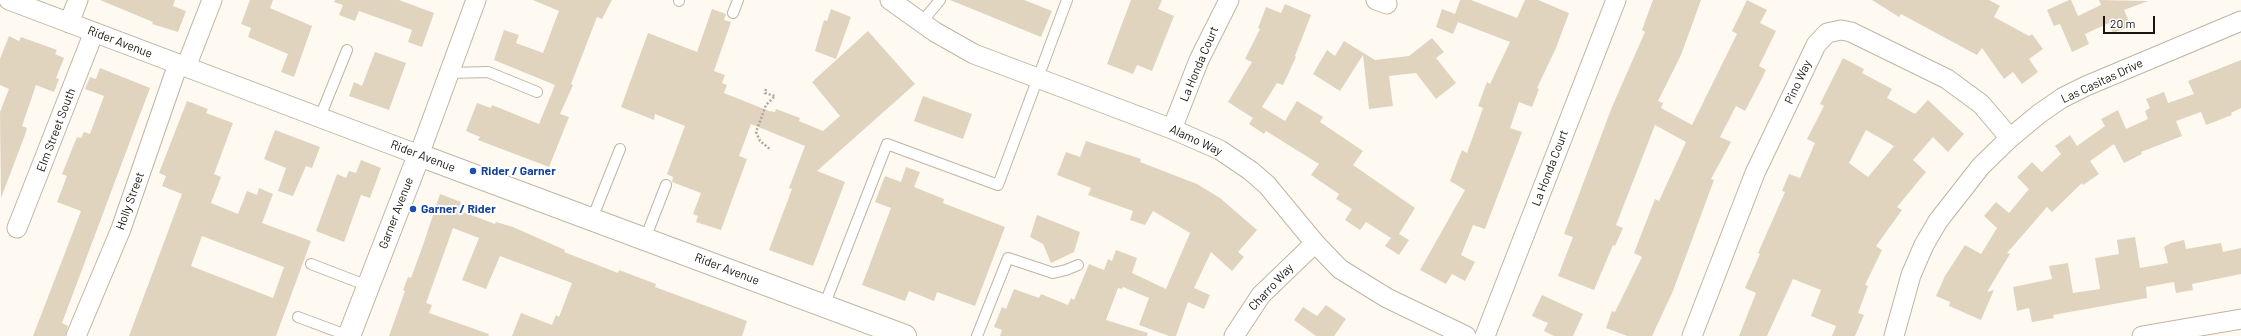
<!DOCTYPE html>
<style>
body{margin:0}
#map{position:relative;width:2241px;height:336px;overflow:hidden;background:#fef9f1;font-family:Barlow,sans-serif}
canvas{display:block}
.scale{position:absolute;left:2103px;top:16px;width:52px;height:18px;box-sizing:border-box;border:2px solid #1a160f;border-top:0;padding-left:5px;font-size:12px;line-height:14px;white-space:nowrap;color:#1a160f;-webkit-text-stroke:3px #fff;paint-order:stroke}
</style>
<div id="map">
<canvas width="2241" height="336"></canvas>
<div class="scale">20 m</div>
</div>
<script>
const g = document.querySelector('canvas').getContext('2d');
g.lineJoin = 'round';
function fill(path, color) {
  g.fillStyle = color;
  g.fill(path, 'evenodd');
}
function toPath(rows) {
  const path = new Path2D();
  for (const r of rows) {
    path.moveTo(r[0], r[1]);
    for (let i = 2; i < r.length; i += 2) path.lineTo(r[i], r[i + 1]);
  }
  return path;
}
function trace(path, color, width, dash) {
  g.strokeStyle = color;
  g.lineWidth = width;
  g.lineCap = dash ? 'butt' : 'round';
  g.setLineDash(dash || []);
  g.stroke(path);
}
function label(font, color, halo, rows, align = 'center') {
  g.font = font + ' Barlow,sans-serif';
  g.lineWidth = 4;
  g.setLineDash([]);
  g.textBaseline = 'middle';
  g.strokeStyle = halo;
  g.fillStyle = color;
  for (const [text, x, y, turn = 0] of rows) {
    g.save();
    g.translate(x, y);
    g.rotate((+turn || 0) * Math.PI / 180);
    g.textAlign = isNaN(turn) ? turn : align;
    if (halo) g.strokeText(text, 0, 0);
    g.fillText(text, 0, 0);
    g.restore();
  }
}
fill(toPath([
 [100,0,175,0,173,6,186,11,178,32,152,24,153,22],
 [250,0,273,0,270,8,312,26,294,77,281,72,288,54,248,37,251,28,241,24],
 [335,0,399,0,434,13,422,47,408,42,412,30,359,11,355,21,339,15,343,5,334,2],
 [533,0,612,0,602,19,597,17,571,84,573,85,560,114,569,117,549,167,478,140,480,137,466,131,477,103,491,108,492,105,539,124,555,85,494,60,504,30,519,35,516,43,543,53,559,11],
 [950,0,1024,0,1052,11,1041,37],
 [1131,0,1162,0,1158,9,1174,16,1152,71,1137,65,1133,74,1107,64],
 [1460,0,1471,0,1517,18,1525,0,1538,0,1569,13,1556,48,1537,88,1539,89,1532,107,1519,102,1510,128,1522,132,1485,229,1473,225,1461,255,1475,262,1465,281,1452,274,1446,284,1420,270,1465,190,1450,181,1462,150,1467,153,1483,108,1478,106,1487,82,1490,84,1510,42,1458,22,1453,34,1436,27,1442,9,1455,14],
 [1653,0,1701,0,1681,55,1658,101,1663,103,1661,108,1692,125,1737,34,1732,31,1747,0,1767,10,1760,23,1776,31,1759,66,1766,70,1757,88,1745,111,1736,106,1720,137,1731,142,1711,179,1714,180,1673,291,1652,336,1627,336,1606,328,1612,311,1615,312,1642,257,1634,253,1655,199,1659,201,1686,142,1655,125,1616,225,1623,228,1615,246,1613,245,1594,290,1558,276,1573,237,1564,234,1612,107,1645,32,1642,30],
 [1872,0,1989,0,2000,6,1994,17,2029,36,2032,34,2043,49,2029,59,2038,72,2022,84,2013,72,2004,79,1982,48,1977,55,1901,14,1899,17],
 [2069,0,2071,0,2078,16,2101,5,2099,0,2148,1,2124,10,2131,26,2113,33,2109,23,2085,34,2089,44,2072,52,2060,24,2054,26,2047,10],
 [1285,4,1311,15,1295,56,1296,57,1283,85,1277,83,1262,107,1285,121,1297,101,1323,117,1320,122,1363,151,1353,165,1415,208,1399,234,1409,240,1399,255,1385,246,1391,238,1366,222,1360,230,1345,220,1352,209,1336,199,1339,194,1311,175,1319,164,1266,131,1264,134,1249,124,1253,118,1228,102,1252,62,1245,59,1260,29,1258,28,1266,7,1281,13],
 [712,9,726,14,724,20,731,22,714,71,725,75,722,83,727,85,724,93,769,111,775,112,776,109,800,118,799,121,823,131,840,116,812,82,868,31,915,84,817,171,845,182,813,266,769,250,792,189,789,188,805,146,751,124,739,156,747,159,721,230,696,222,698,216,693,214,701,193,672,182,673,177,667,174,685,126,655,114,654,120,621,107,648,33,697,52],
 [831,9,851,17,836,59,815,51,824,20,827,21],
 [9,36,19,41,21,37,57,50,55,54,64,58,56,78,59,79,54,92,36,85,22,126,27,128,25,135,1,198,0,112,9,89,0,85,0,59],
 [1432,38,1444,52,1436,58,1456,83,1436,99,1416,73,1389,76,1393,106,1369,109,1363,55,1340,91,1313,74,1327,50,1335,56,1344,41,1375,60,1409,56],
 [375,52,406,63,389,110,349,96,354,82,362,86],
 [1843,58,1864,69,1862,73,1892,89,1887,98,1915,114,1928,100,1964,134,1948,152,1933,137,1913,160,1926,172,1897,207,1902,210,1876,246,1882,250,1865,285,1868,286,1858,313,1864,315,1855,336,1832,336,1836,326,1811,316,1821,290,1793,279,1767,336,1739,336,1756,293,1745,288,1760,254,1758,253,1785,192,1782,191,1789,174,1800,178,1815,143,1807,139,1824,106,1820,104],
 [1866,130,1894,146,1868,177,1849,163],
 [2241,60,2241,108,2231,113,2232,115,2206,125,2201,112,2176,121,2182,136,2141,152,2142,154,2124,163,2114,144,2090,161,2099,174,2083,185,2082,183,2052,212,2047,207,2007,253,2010,254,1987,292,1994,290,1981,320,1949,306,1950,302,1936,296,1945,276,1965,245,1981,254,1997,228,1984,216,1996,202,2009,213,2029,189,2017,177,2032,162,2042,172,2061,154,2055,146,2070,135,2077,146,2105,126,2101,119,2118,110,2126,129,2148,119,2145,111,2150,108,2146,99,2164,92,2168,103,2194,94,2188,81],
 [100,68,150,88,62,323,68,326,65,336,33,336,81,211,57,202,67,176,62,174,77,137,81,138,84,132,90,134,104,96,85,89,90,77,96,79],
 [923,96,972,114,963,139,914,121],
 [187,101,208,109,206,113,233,123,214,174,221,177,211,203,238,214,247,191,257,195,259,188,273,194,262,223,311,241,276,336,129,336,182,194,162,186,166,176,159,173],
 [202,236,284,267,273,298,191,266],
 [275,130,320,147,312,168,306,166,293,196,278,191,286,168,264,159],
 [1086,141,1141,159,1140,162,1197,184,1220,198,1257,230,1238,252,1244,257,1232,271,1211,252,1194,288,1210,295,1204,309,1188,302,1176,336,1169,336,1139,325,1149,298,1123,287,1122,289,1118,288,1106,320,1148,333,1147,336,1000,336,1002,330,994,327,1002,307,1006,309,1014,289,1039,298,1041,294,1068,305,1071,298,1074,300,1089,264,1104,270,1108,259,1112,261,1116,250,1137,258,1132,273,1166,289,1190,233,1153,211,1145,225,1130,220,1133,211,1088,195,1091,188,1057,175,1066,152,1080,157],
 [361,160,381,168,370,198,361,195,344,242,316,231,337,174,346,178,349,171,356,173],
 [906,167,920,172,914,187,944,199,943,203,1005,227,975,306,937,292,934,301,909,291,905,301,862,285,891,208,875,202,885,176,901,182],
 [440,194,461,202,458,210,495,224,496,222,513,227,565,250,564,252,618,273,619,270,656,284,655,287,747,321,742,336,512,336,521,313,552,325,556,315,559,317,572,283,500,256,486,289,462,280,479,238,453,228,426,303,432,305,429,313,489,334,488,336,389,336,405,291,403,290,408,277,411,278,423,245],
 [1037,215,1080,232,1074,252,1051,263,1043,244,1030,237],
 [2135,237,2140,268,2168,263,2164,247,2171,243,2184,240,2186,249,2221,243,2223,252,2241,248,2241,274,2192,284,2193,290,2176,293,2174,282,2146,287,2147,298,2053,315,2054,318,2032,322,2029,308,2017,311,2013,287,2052,279,2049,266,2068,263,2073,293,2100,289,2095,258,2119,254,2117,240],
 [1542,295,1583,314,1573,336,1554,336,1544,331,1548,323,1532,316],
 [1326,305,1346,319,1334,336,1316,336,1294,320,1303,307,1317,316]
]), '#e0d4bf');
const service = toPath([
 [679,1,679,0],
 [733,13,738,0],
 [921,23,940,0],
 [449,73,488,72,537,92],
 [320,117,347,50],
 [592,219,620,149],
 [645,239,666,185],
 [311,264,368,286],
 [824,306,887,144,998,185,1067,0],
 [298,317,349,336],
 [977,336,1008,258,1053,273,1066,270,1078,265]
]);
const minor = toPath([
 [9,0,419,155,476,0],
 [890,0,935,32,974,54,1172,129,1220,150,1251,171,1267,185,1315,243,1340,269,1387,298,1466,336],
 [1376,0,1387,4],
 [69,23,78,0],
 [186,67,212,0],
 [1172,129,1199,60,1229,0],
 [17,228,94,32],
 [76,336,121,229,178,64],
 [1234,336,1261,295,1315,243],
 [1485,336,1616,0],
 [1692,336,1755,173,1816,45,1827,33,1841,30,1851,32,1947,79,1981,104,2010,138],
 [1894,336,1911,275,1924,245,1938,221,1981,166,2010,138,2039,114,2062,98,2086,86,2241,21],
 [2142,336,2241,319]
]);
const tertiary = toPath([
 [349,336,419,155,905,336]
]);
trace(service, '#c1b5a2', 12);
trace(minor, '#c1b5a2', 21);
trace(tertiary, '#c1b5a2', 24);
trace(toPath([
 [766,89,765,93,775,96,766,105,756,132,760,141,771,150]
]), '#aea9a1', 2.5, [2, 2]);
trace(service, '#fff', 10);
trace(minor, '#fff', 19);
trace(tertiary, '#fff', 22);
for (const [x, y, r, color] of [
 [473,171,4,"#1a4fb4"],
 [413,209,4,"#1a4fb4"]
]) {
  const dot = new Path2D();
  dot.arc(x, y, r, 0, 2 * Math.PI);
  g.fillStyle = color;
  g.fill(dot);
  trace(dot, '#fff', 1.5);
}
label('12px', '#1a160f', '#fff', [
 ["Rider Avenue",120,42,21],
 ["La Honda Court",1199,64,-67],
 ["Las Casitas Drive",2102,81,-25],
 ["Pino Way",1798,82,-65],
 ["Elm Street South",56,130,-69],
 ["Alamo Way",1196,140,25],
 ["Rider Avenue",423,156,21],
 ["La Honda Court",1550,168,-69],
 ["Holly Street",130,201,-70],
 ["Garner Avenue",396,213,-69],
 ["Rider Avenue",727,269,21],
 ["Charro Way",1271,287,-47]
]);
label('bold 12px', '#164399', '#fff', [
 ["Rider / Garner",481,171],
 ["Garner / Rider",421,209]
], 'left');
</script>
